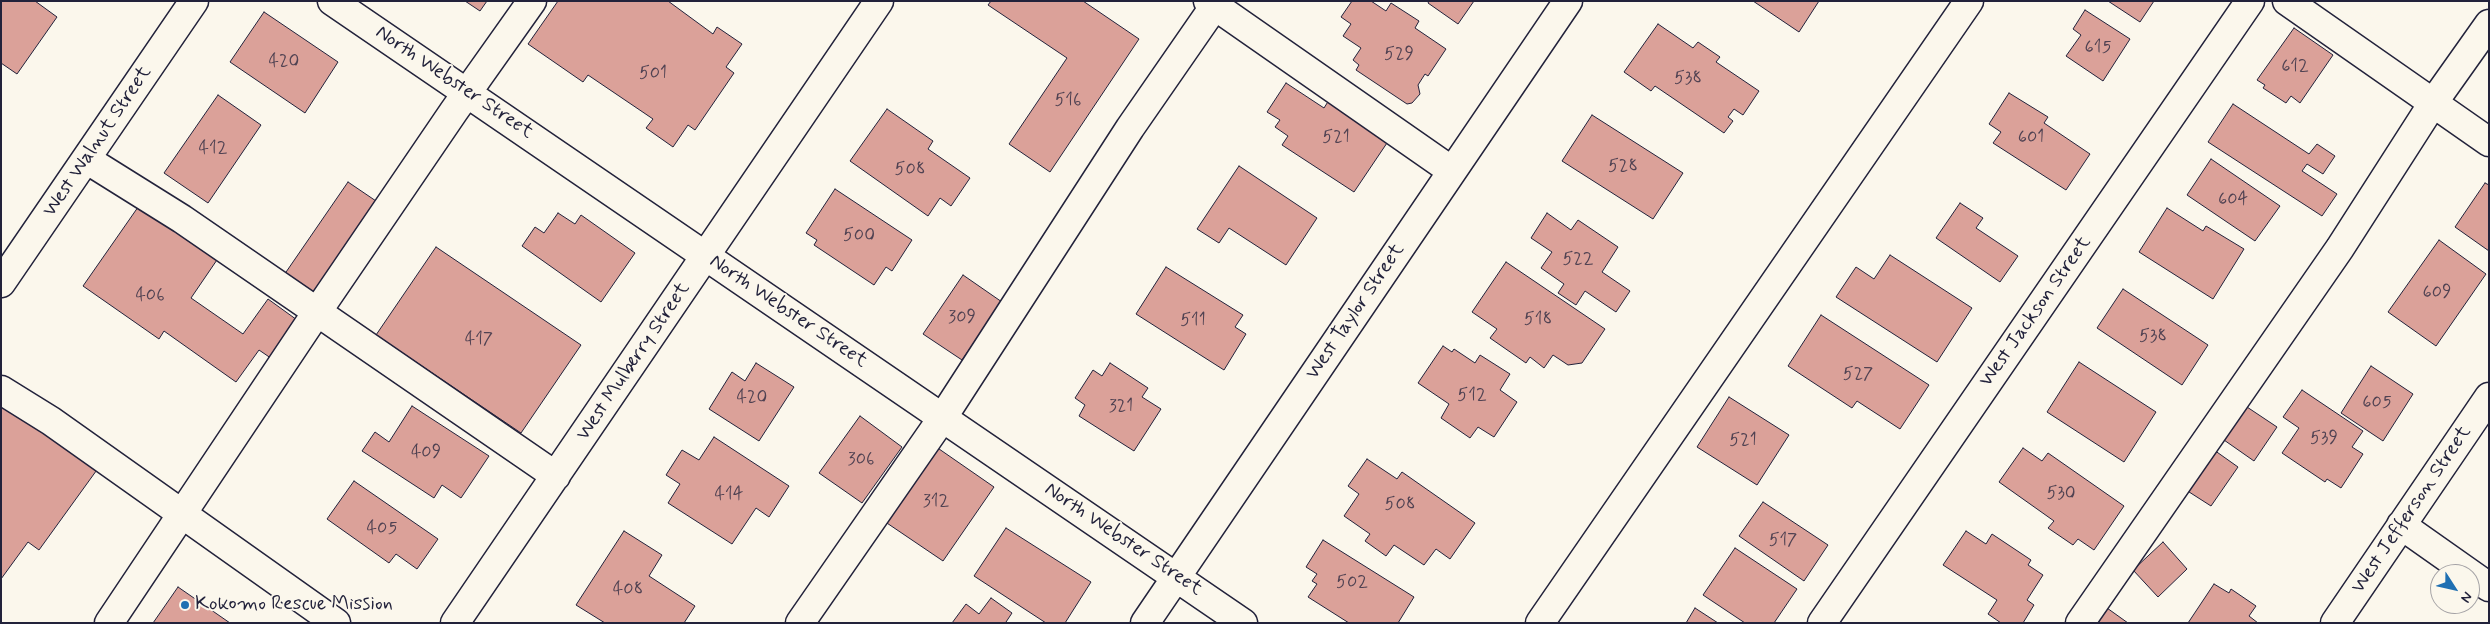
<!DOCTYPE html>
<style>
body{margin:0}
#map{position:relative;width:2490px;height:624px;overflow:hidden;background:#fbf7ec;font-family:Mynerve,sans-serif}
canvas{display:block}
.frame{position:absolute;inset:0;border:2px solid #22223b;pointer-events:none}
.north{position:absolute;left:2430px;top:564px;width:50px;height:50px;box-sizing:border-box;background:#fbf7ec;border:1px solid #a4a2a5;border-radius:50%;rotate:125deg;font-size:14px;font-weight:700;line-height:20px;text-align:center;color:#22223b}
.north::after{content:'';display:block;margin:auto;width:18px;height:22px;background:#1f6fb2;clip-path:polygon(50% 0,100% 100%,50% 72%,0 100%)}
</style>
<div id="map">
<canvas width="2490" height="624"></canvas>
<div class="frame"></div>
<div class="north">N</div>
</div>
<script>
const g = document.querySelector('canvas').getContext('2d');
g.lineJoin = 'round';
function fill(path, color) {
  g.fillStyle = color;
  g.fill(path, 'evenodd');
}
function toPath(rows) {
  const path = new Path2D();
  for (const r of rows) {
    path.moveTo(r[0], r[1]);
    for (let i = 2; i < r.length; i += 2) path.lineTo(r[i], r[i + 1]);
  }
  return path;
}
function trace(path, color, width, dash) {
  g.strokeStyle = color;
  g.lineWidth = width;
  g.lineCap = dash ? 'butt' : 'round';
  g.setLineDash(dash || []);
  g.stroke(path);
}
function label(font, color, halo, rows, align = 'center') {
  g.font = font + ' Mynerve,sans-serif';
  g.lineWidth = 4;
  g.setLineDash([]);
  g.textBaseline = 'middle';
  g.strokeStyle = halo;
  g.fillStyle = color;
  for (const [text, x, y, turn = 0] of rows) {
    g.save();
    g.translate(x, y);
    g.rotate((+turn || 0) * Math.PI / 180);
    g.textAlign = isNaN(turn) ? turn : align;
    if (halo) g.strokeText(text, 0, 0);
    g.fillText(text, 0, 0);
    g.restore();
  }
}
const building = toPath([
 [1,1,35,1,57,17,17,74,1,63,1,1],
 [465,1,487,1,480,11,465,1],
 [558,1,668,1,713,34,717,27,742,44,726,67,734,73,695,130,688,125,673,147,646,128,653,119,588,75,583,82,528,44,558,1],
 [991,1,1083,1,1139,39,1050,172,1009,144,1067,58,988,5,991,1],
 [1352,1,1371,1,1386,11,1391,3,1419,21,1415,28,1446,49,1428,76,1425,74,1418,85,1420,94,1412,103,1407,104,1356,70,1359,65,1353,60,1361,48,1343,36,1351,24,1341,17,1352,1],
 [1429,1,1474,1,1458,24,1428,3,1429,1],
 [1753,1,1819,1,1799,32,1753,1],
 [2108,1,2154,1,2140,22,2108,1],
 [2085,10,2130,39,2103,81,2066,56,2081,35,2073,29,2085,10],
 [264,12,338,62,305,113,230,62,264,12],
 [1658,24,1693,48,1698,42,1720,57,1716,62,1759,91,1743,115,1734,109,1728,117,1733,121,1724,133,1655,86,1651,91,1624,72,1658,24],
 [2294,28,2333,55,2300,103,2291,96,2286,103,2263,88,2265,85,2257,80,2294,28],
 [1286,83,1324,108,1329,100,1389,140,1354,192,1282,145,1288,136,1275,127,1280,120,1267,112,1286,83],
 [2009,93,2048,117,2044,123,2090,154,2066,190,1993,143,2001,132,1989,124,2009,93],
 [218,95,261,125,208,203,164,173,218,95],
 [2233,104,2309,154,2317,144,2335,156,2323,174,2307,164,2302,171,2337,194,2322,216,2208,142,2233,104],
 [887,109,933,141,928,149,970,178,951,206,940,198,928,216,850,161,887,109],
 [1592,115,1683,173,1653,219,1562,161,1592,115],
 [2211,159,2280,206,2255,241,2187,195,2211,159],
 [1239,166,1317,218,1286,265,1229,228,1219,243,1197,229,1239,166],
 [348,182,376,201,312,294,284,275,348,182],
 [2485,183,2489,185,2489,251,2455,227,2485,183],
 [835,189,912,240,892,271,886,267,874,285,814,245,817,240,806,233,835,189],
 [143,200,221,254,191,298,243,334,268,299,304,325,278,363,259,350,236,382,164,331,159,339,83,286,143,200],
 [1960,203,1983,218,1976,228,2018,256,2000,282,1936,238,1960,203],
 [2167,208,2203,231,2206,226,2244,249,2213,299,2139,252,2167,208],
 [558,213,575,224,581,215,635,253,601,302,522,246,535,227,544,233,558,213],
 [1547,213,1571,230,1578,220,1618,247,1602,272,1630,291,1616,312,1585,291,1576,305,1558,293,1564,284,1541,268,1552,252,1531,238,1547,213],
 [2439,240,2486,274,2436,346,2388,312,2439,240],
 [436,247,581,345,521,433,376,335,436,247],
 [1890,255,1972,308,1937,362,1836,297,1856,267,1874,279,1890,255],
 [1506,262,1605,329,1582,363,1568,365,1553,355,1544,368,1530,357,1526,363,1490,338,1497,329,1472,312,1506,262],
 [1166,267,1243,315,1235,327,1246,334,1224,370,1136,314,1166,267],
 [963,275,1002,302,962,360,923,334,963,275],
 [2123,289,2208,345,2182,385,2097,328,2123,289],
 [1821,315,1929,385,1900,429,1857,401,1852,408,1788,366,1821,315],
 [1443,346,1452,352,1454,349,1475,363,1480,355,1510,374,1500,390,1517,402,1494,437,1478,427,1470,438,1441,418,1449,404,1418,383,1443,346],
 [2079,362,2156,412,2124,462,2047,412,2079,362],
 [756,363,794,387,759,441,709,409,732,372,745,381,756,363],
 [1110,363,1148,388,1142,397,1161,409,1134,451,1079,416,1085,405,1075,398,1093,370,1102,376,1110,363],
 [2371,366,2413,394,2383,441,2341,413,2371,366],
 [2302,390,2363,431,2352,447,2363,454,2341,488,2327,479,2325,482,2282,453,2299,428,2283,417,2302,390],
 [1,397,99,467,39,550,28,542,1,579,1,397],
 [1729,397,1789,435,1757,485,1697,447,1729,397],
 [412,406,489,456,461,498,442,485,434,498,362,451,375,432,389,442,412,406],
 [2247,407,2277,427,2254,461,2224,440,2247,407],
 [860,416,902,447,862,503,819,473,860,416],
 [714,437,789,486,769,517,756,508,732,544,668,503,680,484,666,475,682,450,699,460,714,437],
 [929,442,994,487,943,561,878,517,929,442],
 [2023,448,2042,461,2048,453,2124,506,2094,550,2078,539,2073,545,2048,528,2054,521,1999,482,2023,448],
 [2214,450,2238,467,2211,506,2186,490,2214,450],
 [1367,459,1397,479,1402,472,1475,523,1450,559,1436,549,1424,565,1394,545,1386,556,1365,541,1370,534,1344,516,1359,494,1348,486,1367,459],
 [354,481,438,539,417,569,396,554,389,563,327,519,354,481],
 [1763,502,1828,545,1804,581,1739,536,1763,502],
 [1006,528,1091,582,1065,623,1046,623,974,576,1006,528],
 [624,531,662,555,649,576,695,606,684,623,605,623,576,605,624,531],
 [1966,531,1986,544,1992,534,2031,560,2028,565,2043,575,2027,600,2034,605,2023,623,2001,623,1988,614,1997,600,1943,565,1966,531],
 [1323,540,1414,597,1398,623,1349,623,1308,597,1317,584,1312,581,1317,574,1306,567,1323,540],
 [2163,542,2187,569,2158,597,2133,570,2163,542],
 [1735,548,1797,589,1774,623,1745,623,1703,595,1735,548],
 [2214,584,2229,593,2231,589,2256,606,2249,616,2258,623,2188,623,2214,584],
 [178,587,230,623,153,623,178,587],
 [991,598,1012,613,1006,622,1008,623,952,623,966,604,979,614,991,598],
 [1695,608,1718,623,1686,623,1695,608],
 [2107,608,2128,623,2097,623,2107,608]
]);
fill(building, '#dba199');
trace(building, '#22223b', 1);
const minor = toPath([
 [332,1,1243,623],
 [1208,1,1452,171],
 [2287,1,2489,142],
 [86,159,182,219,556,476],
 [1,283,194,1],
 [1,390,51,421,336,623],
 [2401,525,2489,587],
 [109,623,317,312,454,111,532,1],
 [455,623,879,1],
 [800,623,943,417,1130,128,1218,1],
 [1145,623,1568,1],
 [1540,623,1969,1],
 [1822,623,2250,1],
 [2080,623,2340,248,2433,103,2489,24],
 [2335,623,2489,397]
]);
trace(minor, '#22223b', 31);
trace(minor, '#fbf7ec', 28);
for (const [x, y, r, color] of [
 [185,605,5,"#1f6fb2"]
]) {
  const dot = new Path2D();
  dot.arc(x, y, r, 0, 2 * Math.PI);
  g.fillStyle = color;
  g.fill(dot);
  trace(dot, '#fbf7ec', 2);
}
label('18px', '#504252', null, [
 ["615",2098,48],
 ["529",1399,55],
 ["420",284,62],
 ["612",2295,67],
 ["501",653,74],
 ["538",1688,79],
 ["516",1068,101],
 ["521",1336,138],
 ["601",2031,138],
 ["412",213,149],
 ["528",1623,167],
 ["508",910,170],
 ["604",2233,200],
 ["500",859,236],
 ["522",1578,260],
 ["609",2437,293],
 ["406",150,296],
 ["309",962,318],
 ["518",1538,320],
 ["511",1193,321],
 ["538",2153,337],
 ["417",479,340],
 ["527",1858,375],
 ["512",1472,396],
 ["420",752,398],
 ["605",2377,403],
 ["321",1121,407],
 ["539",2324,439],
 ["521",1743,441],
 ["409",426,453],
 ["306",861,460],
 ["530",2061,494],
 ["414",729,495],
 ["312",936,502],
 ["508",1400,505],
 ["405",382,529],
 ["517",1783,541],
 ["502",1352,583],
 ["408",628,590]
]);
label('20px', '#22223b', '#fbf7ec', [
 ["North Webster Street",454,83,34],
 ["West Walnut Street",98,142,-56],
 ["North Webster Street",788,312,34],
 ["West Taylor Street",1356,312,-56],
 ["West Jackson Street",2036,312,-55],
 ["West Mulberry Street",634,362,-56],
 ["West Jefferson Street",2412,510,-56],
 ["North Webster Street",1123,540,34]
]);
label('20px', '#22223b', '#fbf7ec', [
 ["Kokomo Rescue Mission",195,605]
], 'left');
</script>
